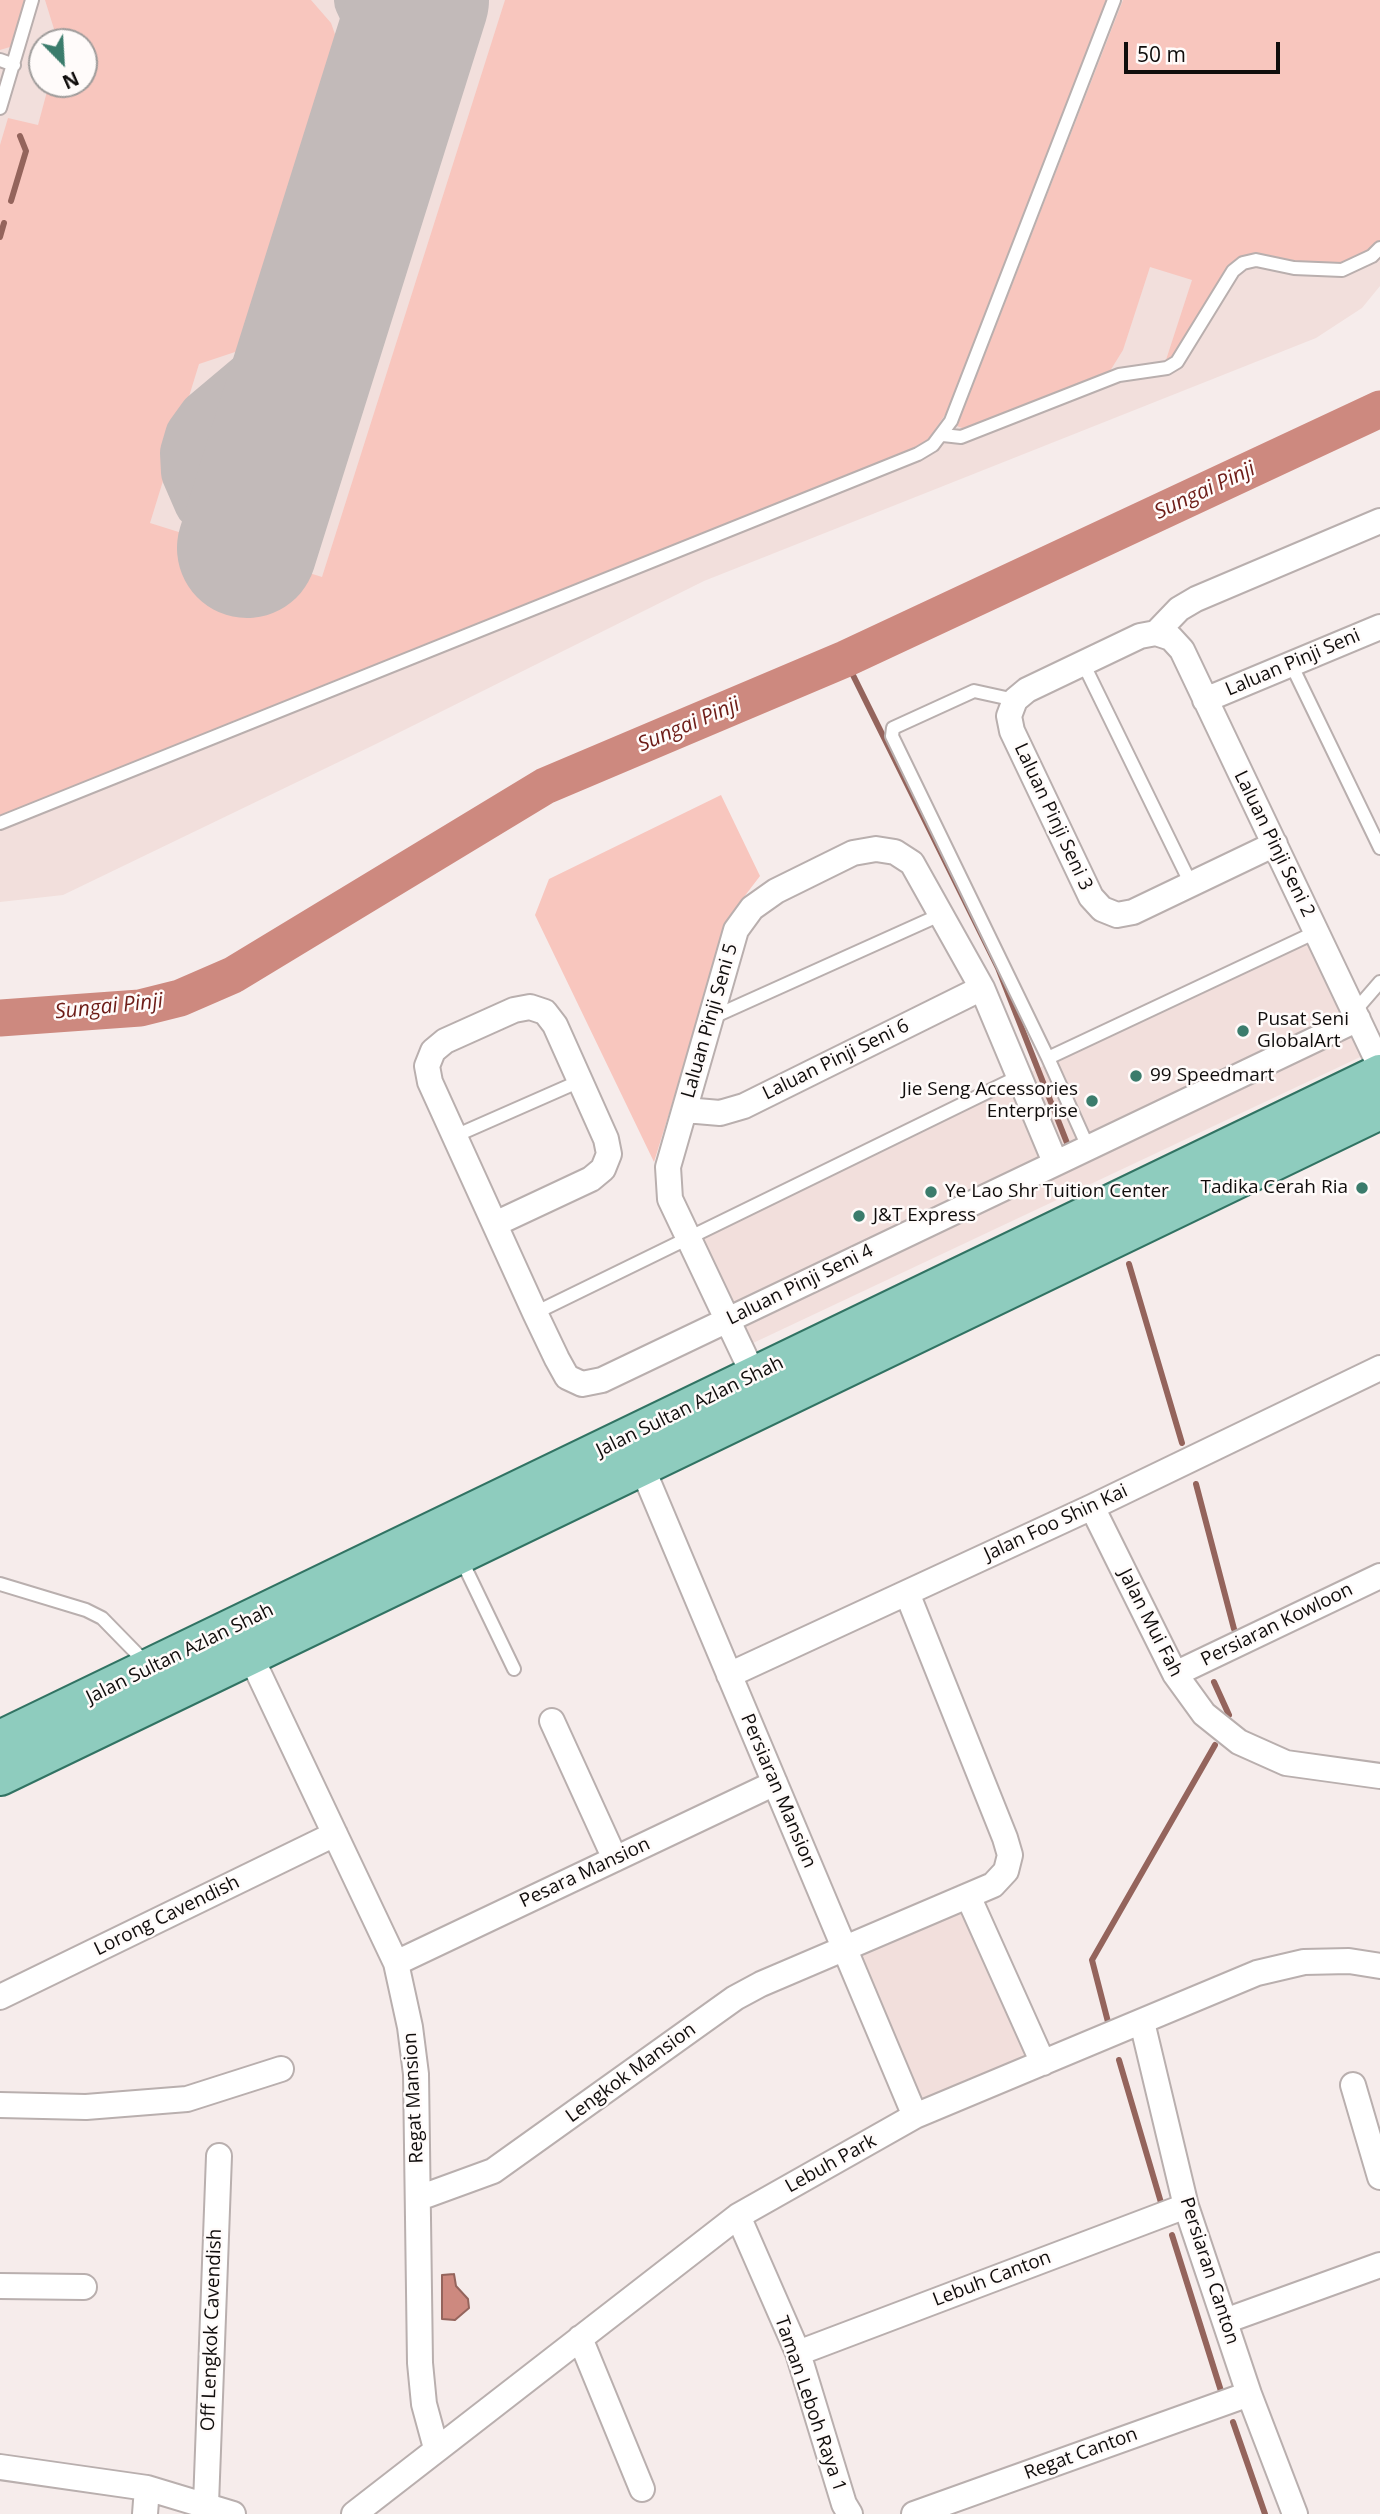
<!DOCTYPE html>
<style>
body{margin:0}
#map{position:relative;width:1380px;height:2514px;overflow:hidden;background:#f6eceb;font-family:"Open Sans",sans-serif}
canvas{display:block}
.north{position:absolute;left:28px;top:28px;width:70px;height:70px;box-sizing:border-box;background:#fffbfa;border:2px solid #9f9c9b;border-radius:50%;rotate:156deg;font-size:19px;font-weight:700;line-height:28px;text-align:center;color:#100d0c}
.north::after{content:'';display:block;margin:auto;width:24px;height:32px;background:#3b7c6c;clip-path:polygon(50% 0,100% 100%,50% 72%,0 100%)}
.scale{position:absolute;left:1124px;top:42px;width:156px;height:32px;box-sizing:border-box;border:4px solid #100d0c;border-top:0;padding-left:9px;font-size:21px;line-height:24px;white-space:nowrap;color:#100d0c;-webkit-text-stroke:5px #fffbfa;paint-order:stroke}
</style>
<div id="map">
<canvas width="1380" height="2514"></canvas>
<div class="north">N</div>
<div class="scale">50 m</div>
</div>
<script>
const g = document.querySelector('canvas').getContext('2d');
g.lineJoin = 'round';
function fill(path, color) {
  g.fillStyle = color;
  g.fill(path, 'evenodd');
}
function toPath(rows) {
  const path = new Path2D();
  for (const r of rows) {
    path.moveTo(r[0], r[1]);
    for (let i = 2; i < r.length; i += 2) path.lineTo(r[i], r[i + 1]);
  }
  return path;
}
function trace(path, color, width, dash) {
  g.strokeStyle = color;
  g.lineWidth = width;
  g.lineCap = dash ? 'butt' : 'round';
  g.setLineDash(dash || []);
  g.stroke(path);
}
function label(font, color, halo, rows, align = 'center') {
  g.font = font + ' "Open Sans",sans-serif';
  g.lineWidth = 5;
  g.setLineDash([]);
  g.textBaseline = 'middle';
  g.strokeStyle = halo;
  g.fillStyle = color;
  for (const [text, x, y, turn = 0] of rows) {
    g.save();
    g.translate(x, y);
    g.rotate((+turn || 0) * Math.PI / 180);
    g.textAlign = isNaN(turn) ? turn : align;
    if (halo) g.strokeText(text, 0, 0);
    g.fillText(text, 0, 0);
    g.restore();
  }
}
fill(toPath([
 [0,0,1380,0,1380,286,1362,308,1316,338,704,581,378,743,63,895,0,902],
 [42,42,84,42,84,84,42,84],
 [1317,934,1373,1051,751,1344,698,1232],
 [985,1902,1048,2050,921,2104,858,1956]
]), '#f2dfdc');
fill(toPath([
 [0,0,25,0,10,47,0,50],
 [45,0,311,0,331,23,341,51,241,350,199,364,150,523,322,577,505,0,1109,0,947,412,929,438,910,454,0,817,0,145,8,118,38,125,49,84,84,84,84,42,54,42,54,29],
 [1123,0,1380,0,1380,240,1368,252,1340,265,1296,264,1256,255,1241,259,1174,359,1165,363,1192,280,1150,267,1123,350,1110,371,969,431,957,426],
 [721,795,760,876,731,914,654,1162,535,915,549,879]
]), '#f8c6be');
const water = toPath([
 [454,2274,456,2286,468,2299,469,2308,455,2320,442,2319,442,2275,454,2274]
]);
fill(water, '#cd897f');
trace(water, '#94645c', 2);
trace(toPath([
 [11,201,26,151,20,136],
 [0,237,4,223],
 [845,659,998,968,1067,1143],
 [1129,1264,1182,1443],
 [1196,1484,1234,1629],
 [1214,1682,1229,1715],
 [1108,2022,1092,1960,1215,1745],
 [1119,2060,1162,2206],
 [1172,2235,1221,2391],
 [1233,2422,1265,2514]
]), '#94645c', 6);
trace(toPath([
 [0,1018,140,1008,180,998,233,975,545,786,845,659,1380,409]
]), '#cd897f', 37);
trace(toPath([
 [362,0,383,45,387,75,384,109],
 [333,277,313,397,309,475,303,494,293,508,260,525,248,525,217,515,202,502,189,472,188,453,193,436,206,418,269,365,333,277]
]), '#c2bab9', 56);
trace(toPath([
 [247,548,419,0]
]), '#c2bab9', 140);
const service = toPath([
 [0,60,14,65],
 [0,108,32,0],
 [943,435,961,437,1119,375,1167,368,1177,362,1233,271,1243,263,1256,260,1294,268,1342,270,1372,256,1380,248],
 [1083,663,1191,884],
 [1291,664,1380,848],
 [1015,700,974,691,893,728,892,736,1048,1058,1316,932],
 [0,823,918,454,933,445,951,421,1114,0],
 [1354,1012,1380,982],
 [711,1018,942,914],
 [1048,1058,1088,1147],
 [455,1136,580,1081],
 [535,1313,1020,1076],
 [461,1559,514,1669],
 [0,1584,86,1610,102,1618,146,1663]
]);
const minor = toPath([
 [1156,633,1171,638,1182,650,1380,1066],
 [1205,700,1380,627],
 [1275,844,1133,912,1117,915,1102,909,1091,897,1012,731,1009,716,1015,700,1027,690,1140,636,1156,633,1179,609,1196,599,1380,521],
 [685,1110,720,1113,744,1106,982,988],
 [495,1224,591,1179,603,1169,609,1154,606,1139,555,1025,545,1012,530,1007,514,1010,445,1041,433,1051,427,1066,430,1082,535,1313,557,1359,567,1377,582,1384,602,1380,1358,1019],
 [754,1376,670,1199,668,1167,736,930,752,908,776,891,853,853,876,849,895,852,912,863,982,988,1055,1162],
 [641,1465,915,2116],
 [1092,1507,1175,1674,1204,1714,1239,1742,1286,1763,1380,1776],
 [250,1655,396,1963,410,2027,416,2074,420,2363,424,2404,436,2448],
 [1175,1674,1380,1576],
 [729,1675,1092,1507,1380,1368],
 [552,1721,615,1859],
 [968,1896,1043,2063],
 [396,1963,775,1783],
 [0,1997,335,1834],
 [1142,2022,1186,2206,1249,2394,1295,2514],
 [1353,2085,1380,2177],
 [0,2105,86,2107,187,2099,281,2069],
 [419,2198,493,2171,735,1998,761,1984,993,1885,1006,1871,1010,1855,1005,1838,907,1593],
 [738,2216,798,2353,844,2504,850,2514],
 [0,2286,84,2287],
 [1225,2321,1380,2265],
 [580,2338,642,2489],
 [798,2353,1186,2206],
 [0,2467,147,2488,233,2514],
 [206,2504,219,2156],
 [145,2514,147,2488],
 [354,2514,738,2216,915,2116,1257,1973,1304,1962,1349,1961,1380,1966],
 [914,2514,1249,2394]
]);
const primary = toPath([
 [0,1740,1380,1074],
 [0,1776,1380,1110]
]);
trace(service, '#b9afae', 16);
trace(minor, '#b9afae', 28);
trace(primary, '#317363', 42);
trace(service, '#fff', 12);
trace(minor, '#fff', 24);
trace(primary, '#8eccbe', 38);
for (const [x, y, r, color] of [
 [1243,1031,7,"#3b7c6c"],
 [1136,1076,7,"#3b7c6c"],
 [1092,1101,7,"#3b7c6c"],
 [1362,1188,7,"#3b7c6c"],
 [931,1192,7,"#3b7c6c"],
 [859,1216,7,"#3b7c6c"]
]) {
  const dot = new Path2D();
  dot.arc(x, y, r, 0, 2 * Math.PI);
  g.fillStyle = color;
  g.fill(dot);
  trace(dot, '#fffbfa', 2.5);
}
label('19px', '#100d0c', '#fffbfa', [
 ["Laluan Pinji Seni",1293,663,-23],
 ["Laluan Pinji Seni 3",1053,817,65],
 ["Laluan Pinji Seni 2",1274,844,64],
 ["Laluan Pinji Seni 5",710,1021,-74],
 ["Laluan Pinji Seni 6",836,1060,-26],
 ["Laluan Pinji Seni 4",800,1285,-26],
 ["Jalan Sultan Azlan Shah",690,1407,-26],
 ["Jalan Foo Shin Kai",1056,1523,-25],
 ["Jalan Mui Fah",1150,1623,63],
 ["Persiaran Kowloon",1277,1625,-26],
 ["Jalan Sultan Azlan Shah",180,1654,-26],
 ["Persiaran Mansion",778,1791,67],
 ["Pesara Mansion",585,1873,-25],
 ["Lorong Cavendish",167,1916,-26],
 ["Lengkok Mansion",631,2073,-36],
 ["Regat Mansion",414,2098,-93],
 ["Lebuh Park",831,2164,-29],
 ["Persiaran Canton",1209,2271,72],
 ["Lebuh Canton",992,2279,-21],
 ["Off Lengkok Cavendish",212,2330,-88],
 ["Taman Leboh Raya 1",810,2404,71],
 ["Regat Canton",1081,2454,-20]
]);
label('19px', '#100d0c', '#fffbfa', [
 ["Pusat Seni",1257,1020],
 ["GlobalArt",1257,1042],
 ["99 Speedmart",1150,1076],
 ["Jie Seng Accessories",1078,1090,"right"],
 ["Enterprise",1078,1112,"right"],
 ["Tadika Cerah Ria",1348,1188,"right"],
 ["Ye Lao Shr Tuition Center",945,1192],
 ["J&T Express",873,1216]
], 'left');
label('italic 21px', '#6d1c17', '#fffbfa', [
 ["Sungai Pinji",1205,491,-25],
 ["Sungai Pinji",689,725,-23],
 ["Sungai Pinji",109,1007,-6]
]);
</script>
